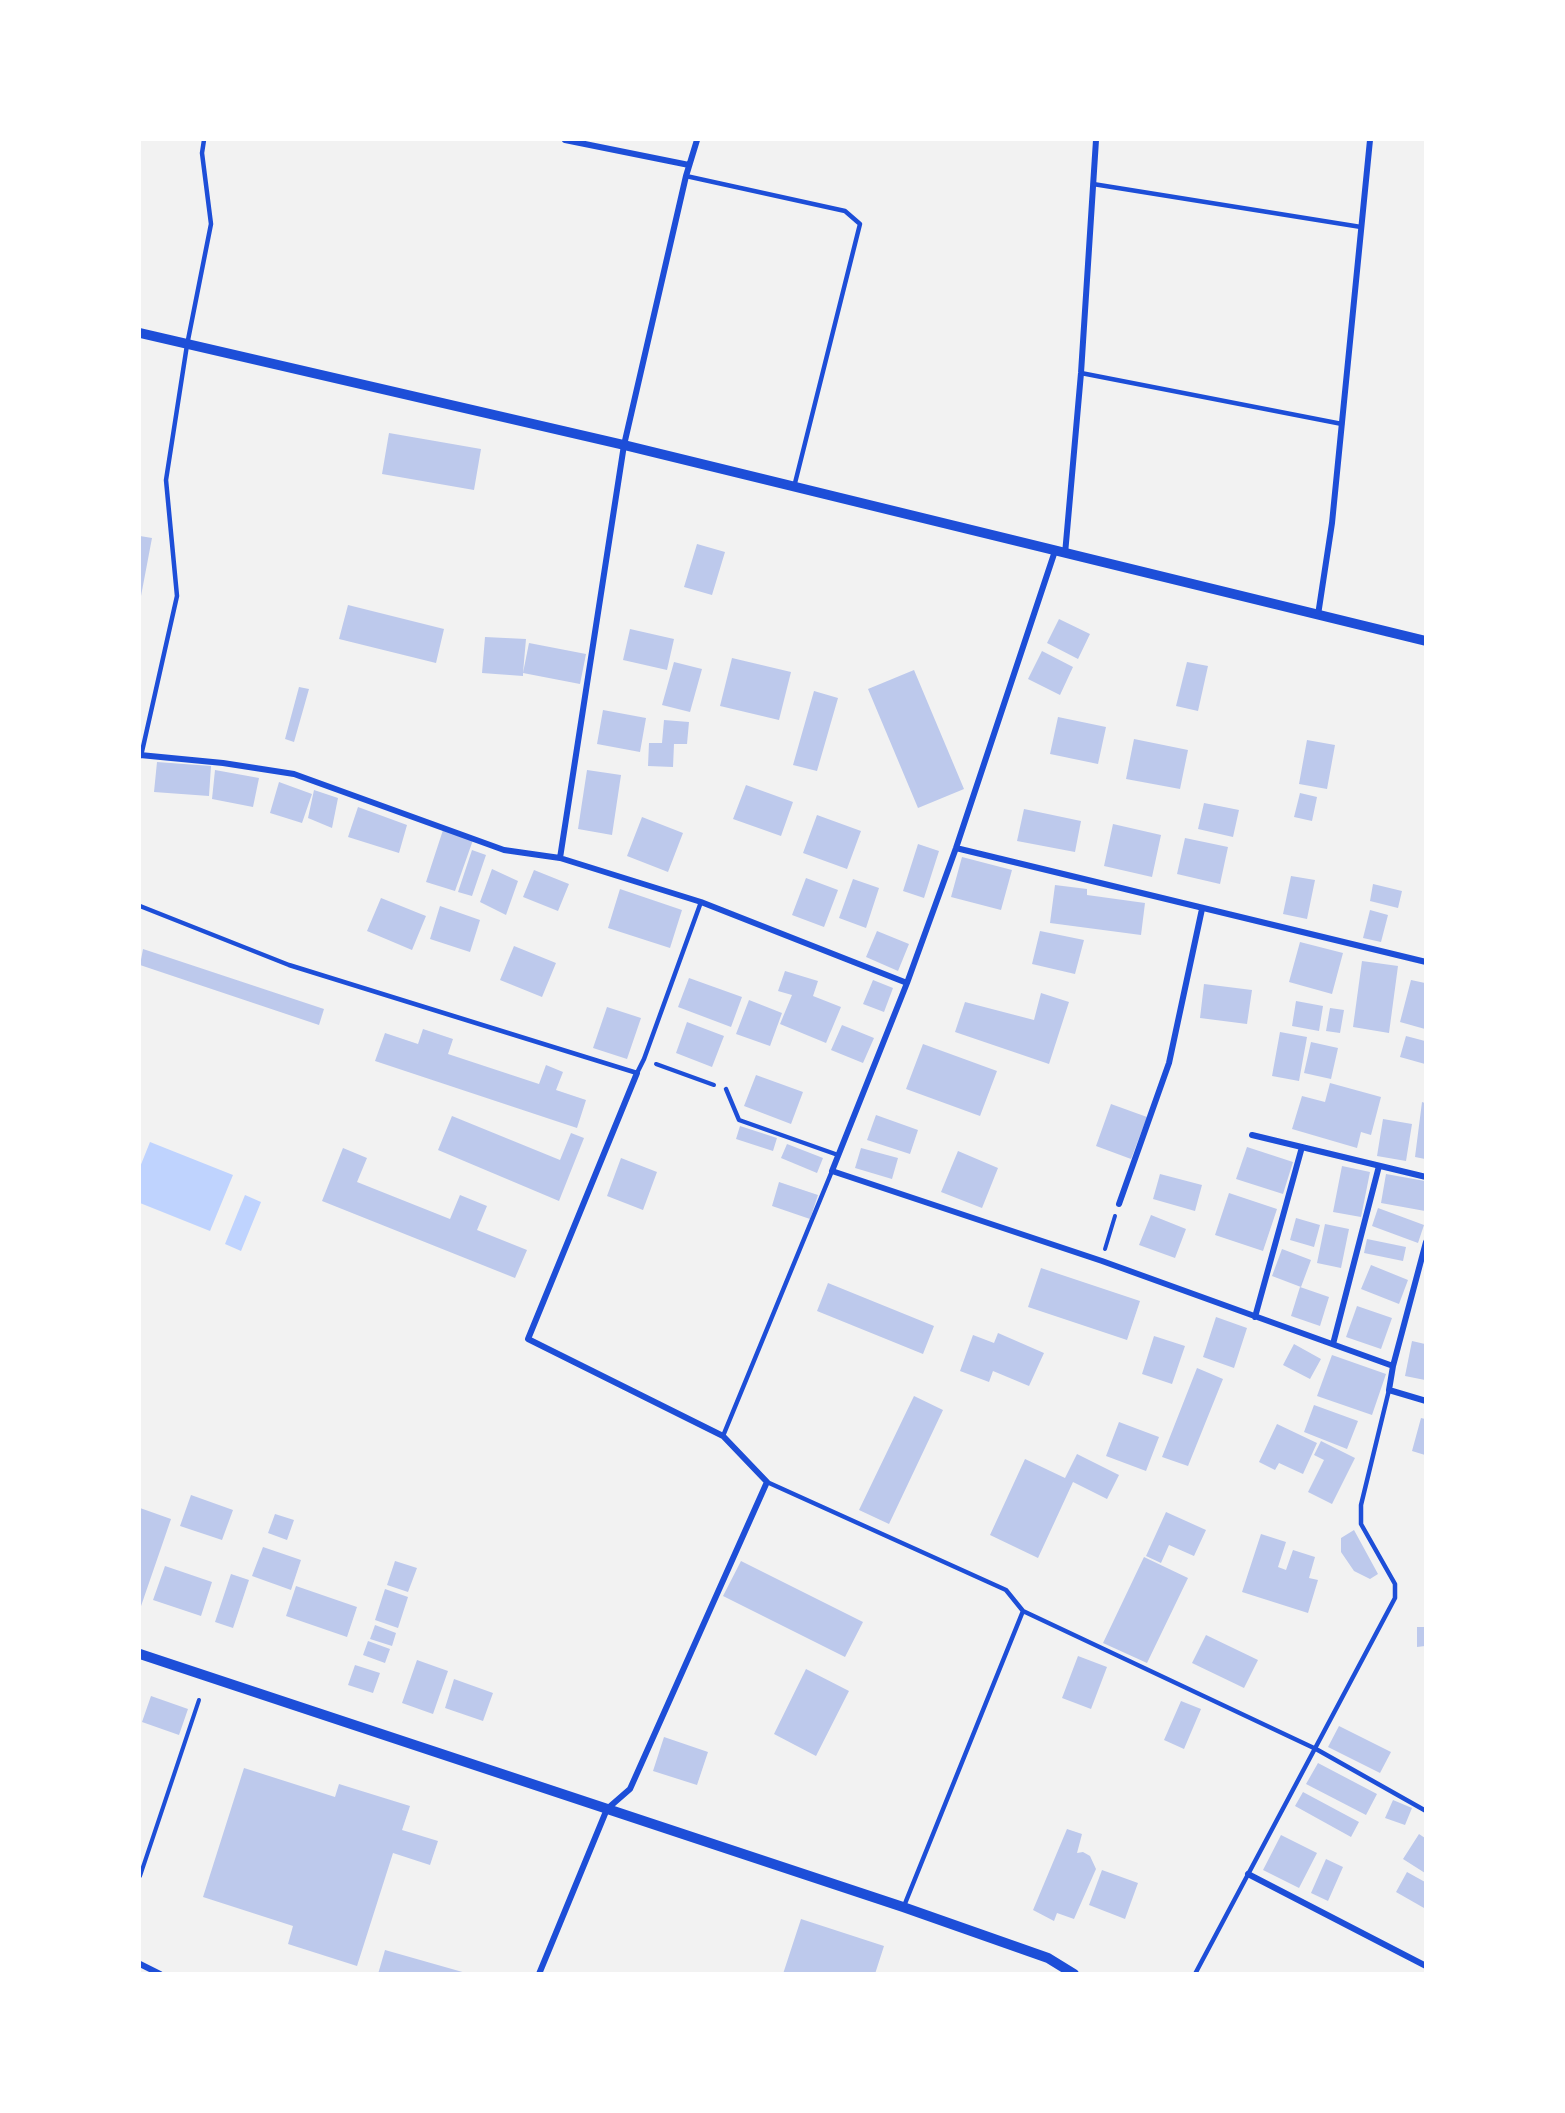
<!DOCTYPE html>
<style>
body{margin:0}
#map{position:relative;width:1565px;height:2113px;overflow:hidden;background:#f2f2f2;font-family:"DejaVu Sans",sans-serif}
canvas{display:block}
.frame{position:absolute;inset:0;border:141px solid #fff;pointer-events:none}
</style>
<div id="map">
<canvas width="1565" height="2113"></canvas>
<div class="frame"></div>
</div>
<script>
const g = document.querySelector('canvas').getContext('2d');
g.lineJoin = 'round';
function fill(path, color) {
  g.fillStyle = color;
  g.fill(path, 'evenodd');
}
function toPath(rows) {
  const path = new Path2D();
  for (const r of rows) {
    path.moveTo(r[0], r[1]);
    for (let i = 2; i < r.length; i += 2) path.lineTo(r[i], r[i + 1]);
  }
  return path;
}
function trace(path, color, width, dash) {
  g.strokeStyle = color;
  g.lineWidth = width;
  g.lineCap = dash ? 'butt' : 'round';
  g.setLineDash(dash || []);
  g.stroke(path);
}
fill(toPath([
 [150,1142,233,1175,210,1231,140,1203,140,1167],
 [245,1195,261,1202,241,1251,225,1244]
]), '#bfd3fe');
fill(toPath([
 [389,433,481,449,474,490,382,474],
 [140,536,152,538,141,596,140,595],
 [697,544,725,552,712,595,684,587],
 [348,605,444,629,436,663,339,639],
 [1059,619,1090,634,1078,659,1047,643],
 [630,629,674,639,667,670,623,660],
 [485,637,526,639,523,673,529,643,586,654,580,684,523,673,523,676,482,673],
 [1042,651,1073,667,1060,695,1028,679],
 [732,658,791,672,779,720,720,706],
 [674,662,702,669,690,712,662,705],
 [1187,662,1208,666,1198,711,1176,706],
 [914,670,964,789,918,808,868,689],
 [299,687,309,689,294,742,285,739],
 [814,691,838,698,817,771,793,765],
 [603,710,646,718,640,752,597,744],
 [1058,717,1106,727,1098,764,1050,754],
 [664,720,689,722,687,744,674,744,673,767,648,766,649,743,662,743],
 [1134,739,1188,750,1180,789,1126,779],
 [1307,740,1335,745,1327,789,1299,784],
 [157,762,211,766,209,796,154,792],
 [215,770,259,778,253,807,212,799],
 [587,770,621,775,612,835,578,829],
 [279,782,312,794,302,823,270,813],
 [746,785,793,802,781,836,733,819],
 [314,790,338,798,332,828,308,818],
 [1300,793,1317,797,1312,821,1294,817],
 [1204,803,1239,810,1233,837,1198,829],
 [358,807,407,825,399,853,348,837],
 [1024,809,1081,821,1075,852,1017,841],
 [817,815,861,831,847,869,803,853],
 [642,817,683,833,668,872,627,856],
 [1113,824,1161,835,1152,877,1104,866],
 [443,830,473,840,455,891,426,882],
 [1185,838,1228,847,1220,884,1177,874],
 [918,844,939,851,924,898,903,891],
 [472,850,486,855,472,896,458,892],
 [962,857,1012,870,1001,910,951,897],
 [492,869,518,881,506,915,480,902],
 [534,870,569,884,558,911,523,897],
 [1291,876,1315,880,1307,919,1283,914],
 [806,878,838,890,824,927,792,915],
 [853,879,879,888,866,928,839,918],
 [1373,884,1402,891,1398,908,1370,901],
 [1055,885,1087,889,1087,895,1145,903,1141,935,1050,923],
 [620,889,682,910,670,948,608,928],
 [381,898,426,916,412,950,367,931],
 [440,906,480,920,470,952,430,939],
 [1370,910,1388,915,1381,942,1363,938],
 [877,931,909,944,898,971,866,957],
 [1040,931,1084,940,1075,974,1032,964],
 [1300,942,1343,953,1332,994,1289,982],
 [514,946,556,963,542,997,500,980],
 [143,949,324,1009,319,1025,140,965],
 [1362,961,1398,966,1389,1033,1353,1027],
 [785,971,818,981,813,996,841,1007,826,1043,780,1024,792,995,778,991],
 [689,978,742,997,731,1027,678,1007],
 [873,980,893,988,884,1012,863,1004],
 [1411,980,1425,983,1425,1029,1400,1022],
 [1204,984,1252,990,1247,1024,1200,1018],
 [1041,993,1069,1002,1049,1064,955,1032,965,1002,1034,1020],
 [749,1000,782,1013,770,1046,736,1034],
 [1296,1001,1323,1006,1319,1031,1292,1026],
 [607,1007,641,1018,627,1059,593,1048],
 [1330,1008,1344,1010,1340,1033,1326,1031],
 [687,1022,724,1036,712,1067,676,1053],
 [842,1025,874,1038,863,1063,831,1050],
 [423,1029,453,1039,448,1054,539,1084,546,1065,563,1072,556,1090,586,1100,577,1128,375,1061,385,1033,418,1044],
 [1280,1032,1307,1037,1299,1081,1272,1076],
 [1406,1036,1425,1041,1425,1064,1400,1057],
 [1311,1042,1338,1048,1331,1079,1304,1073],
 [923,1044,997,1071,980,1116,906,1089],
 [756,1075,803,1092,791,1124,744,1106],
 [1330,1083,1381,1097,1371,1135,1361,1132,1357,1148,1292,1129,1302,1096,1325,1102],
 [1422,1102,1425,1103,1425,1159,1415,1157],
 [1111,1104,1147,1117,1131,1159,1096,1146],
 [876,1115,918,1130,910,1154,867,1140],
 [452,1116,560,1160,571,1133,584,1138,559,1201,438,1150],
 [1383,1119,1412,1124,1406,1161,1377,1156],
 [740,1126,777,1138,773,1151,736,1139],
 [787,1144,823,1158,817,1173,781,1158],
 [1247,1147,1293,1162,1283,1194,1236,1179],
 [343,1148,367,1158,357,1182,450,1219,460,1195,487,1206,477,1230,527,1250,515,1278,322,1201],
 [861,1148,898,1158,892,1179,855,1168],
 [958,1151,998,1168,982,1208,941,1192],
 [621,1158,657,1172,643,1210,607,1196],
 [1342,1166,1370,1172,1361,1217,1333,1212],
 [1160,1174,1202,1185,1195,1211,1153,1199],
 [1386,1174,1425,1181,1425,1211,1381,1203],
 [779,1182,818,1195,810,1219,772,1206],
 [1229,1193,1277,1209,1263,1251,1215,1235],
 [1378,1208,1424,1225,1418,1243,1372,1226],
 [1151,1215,1186,1229,1175,1258,1139,1245],
 [1296,1218,1320,1225,1314,1247,1290,1240],
 [1325,1224,1349,1229,1341,1268,1317,1263],
 [1367,1239,1406,1247,1403,1261,1364,1253],
 [1282,1249,1311,1260,1301,1287,1272,1276],
 [1371,1265,1408,1280,1399,1304,1361,1289],
 [1041,1268,1140,1301,1127,1340,1028,1307],
 [828,1283,934,1326,923,1354,817,1311],
 [1300,1287,1329,1297,1320,1326,1291,1316],
 [1357,1306,1392,1318,1381,1349,1346,1337],
 [1216,1317,1247,1328,1234,1368,1203,1357],
 [998,1333,1044,1353,1029,1386,993,1371,989,1382,960,1371,973,1335,994,1343],
 [1154,1336,1185,1346,1172,1384,1142,1374],
 [1412,1341,1425,1344,1425,1380,1405,1376],
 [1294,1344,1321,1359,1310,1379,1283,1365],
 [1332,1355,1386,1374,1372,1415,1317,1396],
 [1197,1368,1223,1379,1188,1466,1162,1457],
 [914,1396,943,1410,889,1524,859,1510],
 [1314,1405,1358,1421,1347,1449,1304,1432],
 [1421,1418,1425,1419,1425,1455,1412,1451],
 [1119,1422,1159,1437,1146,1471,1106,1456],
 [1277,1424,1317,1443,1303,1474,1279,1463,1275,1470,1259,1462],
 [1321,1441,1355,1458,1332,1504,1308,1492,1324,1460,1314,1455],
 [1077,1454,1119,1475,1107,1499,1073,1482,1038,1558,990,1535,1025,1459,1065,1478],
 [191,1495,233,1510,222,1540,180,1526],
 [140,1508,171,1519,140,1609],
 [1166,1512,1206,1530,1194,1556,1169,1545,1161,1563,1146,1556],
 [275,1514,294,1520,287,1540,268,1533],
 [1354,1530,1378,1574,1370,1579,1354,1571,1341,1552,1341,1538],
 [1261,1534,1286,1542,1278,1567,1286,1570,1293,1550,1315,1557,1309,1578,1318,1580,1308,1613,1242,1592],
 [263,1547,301,1560,291,1590,252,1576],
 [1144,1557,1188,1578,1147,1663,1103,1643],
 [395,1561,417,1568,408,1592,387,1585],
 [741,1561,863,1622,845,1657,723,1596],
 [165,1566,212,1582,201,1616,153,1600],
 [231,1574,249,1580,233,1628,215,1622],
 [296,1586,357,1607,347,1637,286,1616],
 [385,1589,408,1597,398,1628,375,1620],
 [375,1625,396,1633,392,1646,370,1639],
 [1417,1627,1425,1627,1425,1646,1417,1647],
 [1206,1635,1258,1660,1244,1688,1192,1663],
 [368,1641,390,1649,385,1663,363,1655],
 [1078,1656,1107,1667,1091,1709,1062,1698],
 [417,1660,448,1671,433,1714,402,1703],
 [355,1665,380,1673,373,1693,348,1685],
 [806,1669,849,1691,816,1756,774,1734],
 [454,1679,493,1693,483,1721,445,1708],
 [151,1696,188,1709,179,1735,142,1722],
 [1181,1701,1201,1709,1184,1749,1164,1740],
 [1339,1726,1391,1752,1380,1773,1328,1747],
 [664,1737,708,1752,697,1785,653,1771],
 [1318,1763,1377,1794,1366,1815,1306,1784],
 [244,1768,335,1797,339,1784,410,1806,402,1830,438,1841,430,1865,393,1853,357,1966,288,1944,293,1926,203,1897],
 [1303,1792,1359,1822,1351,1837,1295,1806],
 [1393,1800,1412,1808,1405,1825,1385,1818],
 [1067,1829,1082,1834,1077,1853,1083,1852,1090,1856,1096,1869,1074,1919,1057,1913,1054,1921,1033,1910],
 [1419,1834,1425,1838,1425,1873,1403,1859],
 [1281,1835,1317,1853,1299,1888,1263,1870],
 [1326,1859,1343,1867,1328,1901,1311,1893],
 [1102,1870,1138,1883,1125,1919,1089,1905],
 [1407,1872,1425,1882,1424,1908,1396,1892],
 [801,1919,884,1946,875,1974,783,1974],
 [385,1950,466,1973,466,1974,378,1974]
]), '#bdc9ec');
trace(toPath([
 [656,1064,714,1085],
 [1105,1249,1115,1216],
 [140,1876,199,1700]
]), '#1d4ed8', 4);
trace(toPath([
 [686,176,845,211,860,224,794,487],
 [1093,184,1361,227],
 [1081,373,1342,424],
 [141,756,177,596,166,480,187,345,211,224,202,153,204,140],
 [140,906,289,965,637,1073,644,1059,701,902],
 [726,1089,739,1120,838,1155],
 [723,1436,832,1171],
 [767,1482,1006,1590,1023,1611,1316,1749,1426,1811],
 [904,1906,1023,1611],
 [1195,1974,1395,1598,1395,1584,1361,1524,1361,1505,1389,1390]
]), '#1d4ed8', 4.5);
trace(toPath([
 [565,140,689,165],
 [1055,551,956,848,907,983,832,1171,1102,1261,1393,1366],
 [1065,554,1081,373,1096,140],
 [1318,615,1332,523,1370,140],
 [140,755,223,763,294,774,504,850,560,858,701,902,907,983],
 [956,848,1426,962],
 [560,858,624,445,686,176,697,140],
 [1252,1135,1426,1177],
 [1119,1204,1169,1063,1202,909],
 [1426,1242,1393,1366,1389,1390,1426,1401],
 [1255,1317,1302,1147],
 [1333,1344,1379,1166],
 [1248,1874,1426,1966],
 [140,1964,160,1974],
 [539,1974,607,1809,630,1789,767,1482,723,1436,528,1339,637,1073]
]), '#1d4ed8', 6);
trace(toPath([
 [140,333,624,445,1426,641],
 [140,1654,903,1907,1048,1958,1074,1974]
]), '#1d4ed8', 10);
</script>
